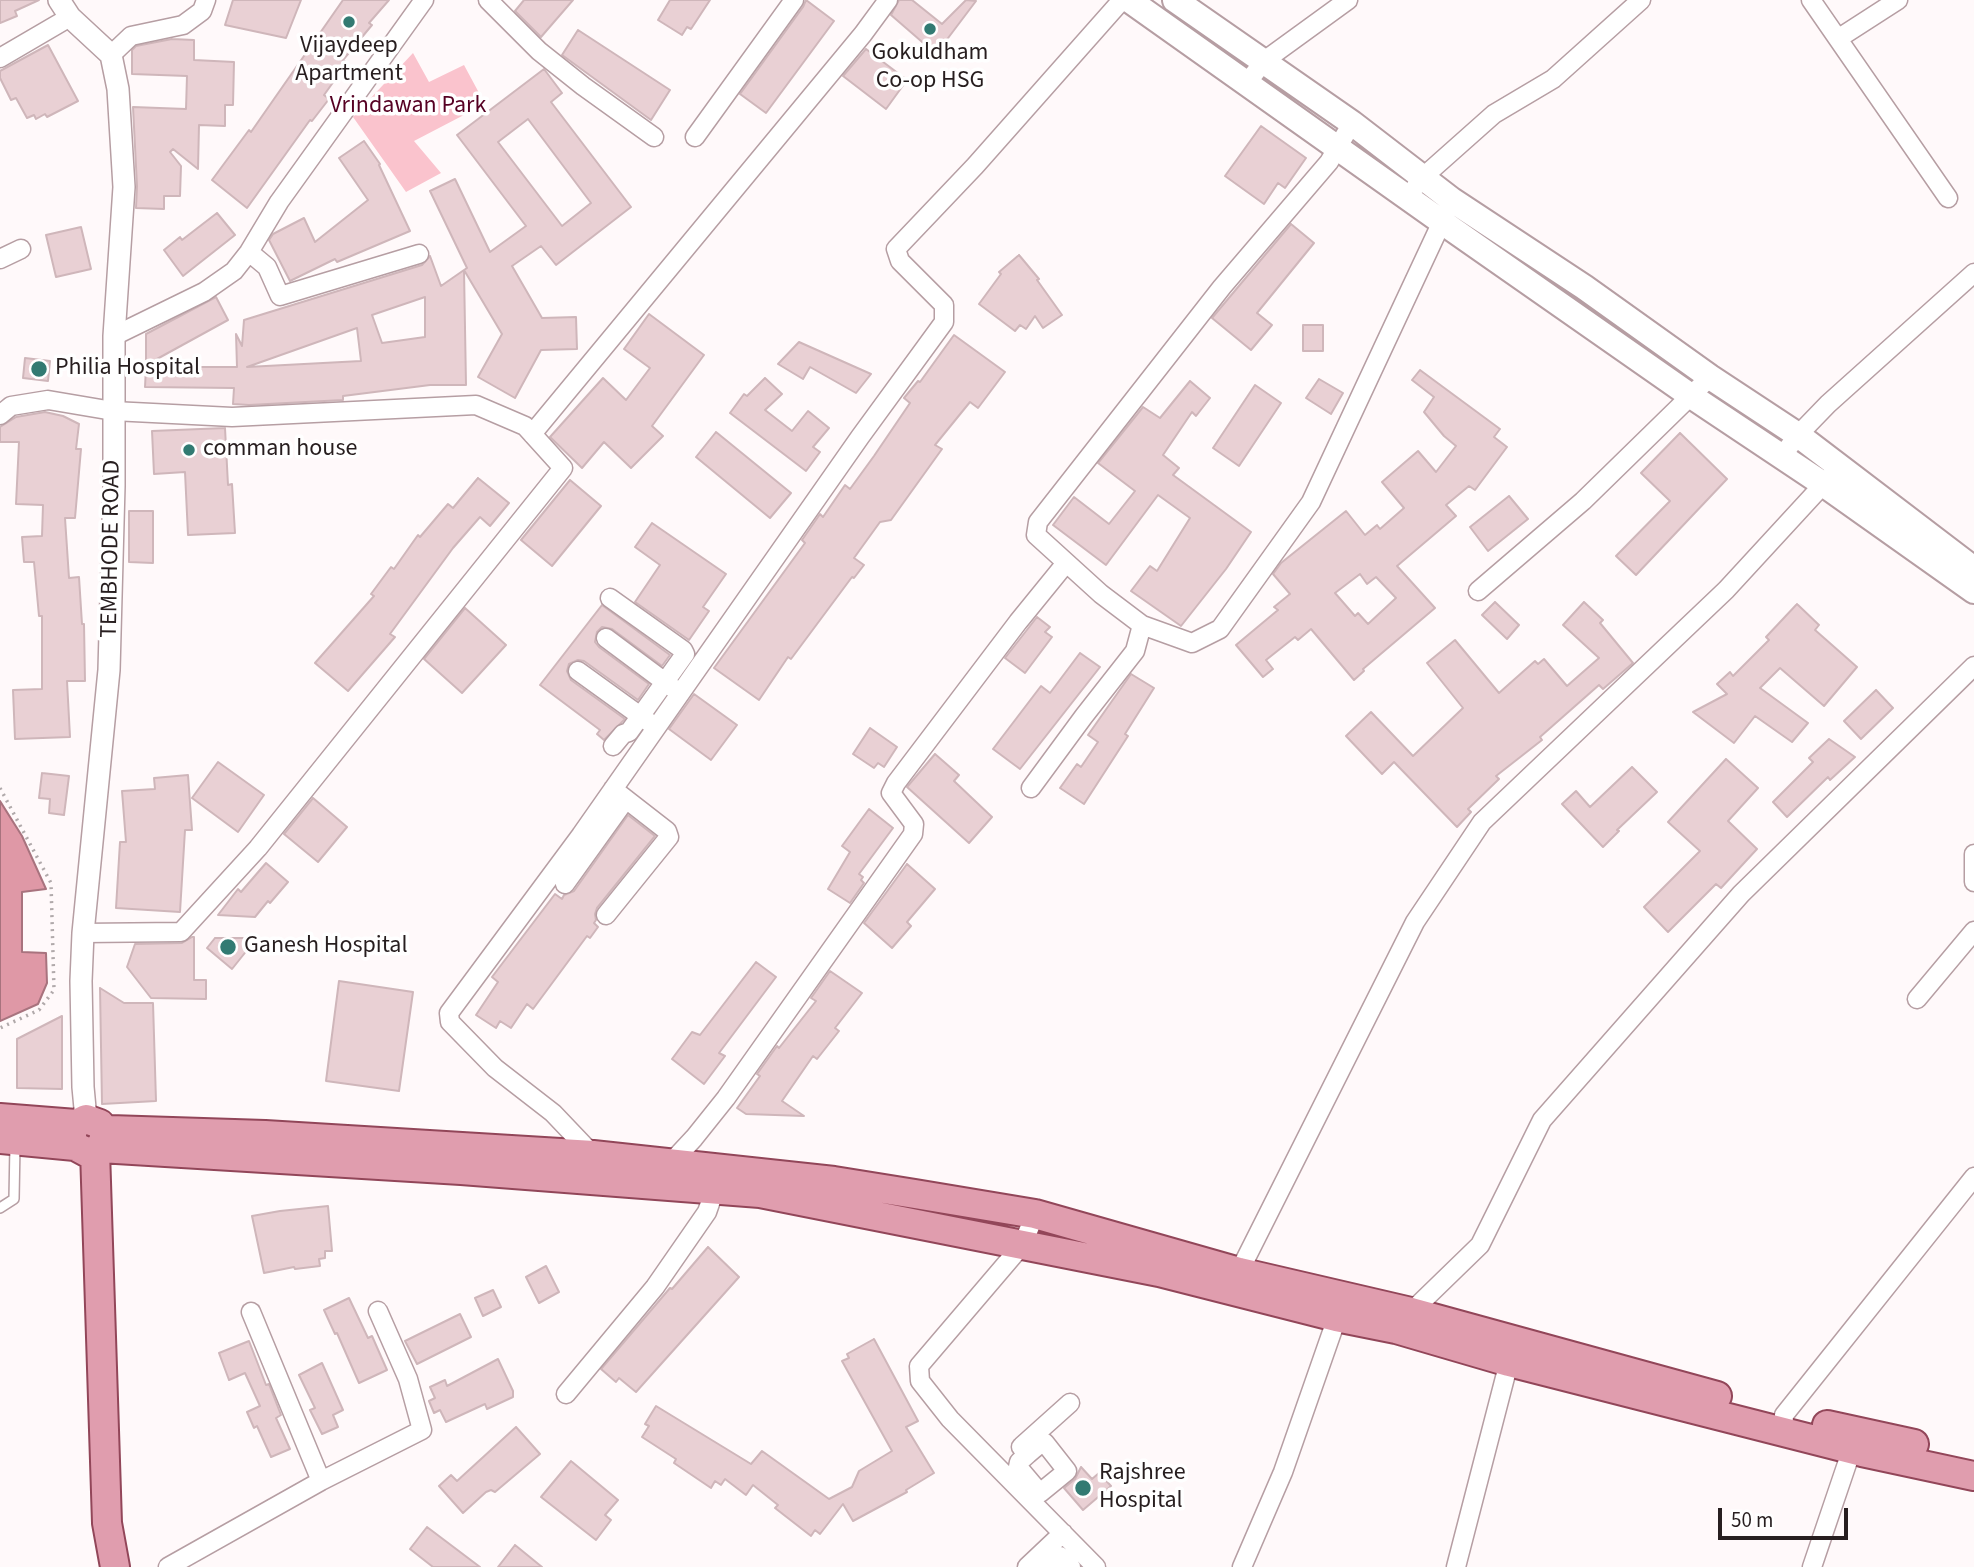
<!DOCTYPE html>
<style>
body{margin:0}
#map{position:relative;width:1974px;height:1567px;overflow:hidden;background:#fff9fa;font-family:"Source Sans 3",sans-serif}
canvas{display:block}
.scale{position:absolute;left:1718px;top:1508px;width:130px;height:32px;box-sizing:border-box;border:4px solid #271e1f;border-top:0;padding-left:9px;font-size:21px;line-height:24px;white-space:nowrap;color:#271e1f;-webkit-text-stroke:5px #fff;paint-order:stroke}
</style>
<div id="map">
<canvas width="1974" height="1567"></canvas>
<div class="scale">50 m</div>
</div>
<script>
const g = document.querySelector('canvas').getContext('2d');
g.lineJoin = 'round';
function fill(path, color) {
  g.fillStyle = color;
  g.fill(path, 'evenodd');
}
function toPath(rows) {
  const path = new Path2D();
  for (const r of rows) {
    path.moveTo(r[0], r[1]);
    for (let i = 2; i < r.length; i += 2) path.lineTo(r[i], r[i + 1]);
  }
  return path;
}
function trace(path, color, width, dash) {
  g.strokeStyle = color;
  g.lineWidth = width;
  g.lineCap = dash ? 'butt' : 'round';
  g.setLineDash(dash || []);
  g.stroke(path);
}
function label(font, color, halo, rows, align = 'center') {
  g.font = font + ' "Source Sans 3",sans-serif';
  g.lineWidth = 7;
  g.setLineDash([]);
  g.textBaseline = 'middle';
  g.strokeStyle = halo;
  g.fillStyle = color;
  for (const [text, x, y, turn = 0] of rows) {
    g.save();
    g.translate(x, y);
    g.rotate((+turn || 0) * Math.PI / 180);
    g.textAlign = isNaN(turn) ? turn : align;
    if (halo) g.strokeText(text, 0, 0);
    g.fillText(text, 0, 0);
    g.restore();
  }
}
fill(toPath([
 [413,53,429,82,464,65,485,104,414,141,441,173,406,192,353,117]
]), '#fac3cd');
const water = toPath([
 [0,801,22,836,46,889,22,892,22,952,46,953,47,983,38,1004,0,1021,0,801]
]);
fill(water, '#df98a6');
trace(water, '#a8737e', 2);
const building = toPath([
 [0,0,39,0,15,11,17,16,0,23,0,0],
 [233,0,301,0,286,38,225,25,233,0],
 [343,0,389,0,369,23,372,25,343,60,347,63,324,95,329,99,312,121,310,120,247,208,212,180,249,130,251,132,343,0],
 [524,0,573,0,541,37,515,11,524,0],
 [670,0,710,0,691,29,687,27,682,35,658,20,670,0],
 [806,0,834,21,766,113,740,94,803,7,806,0],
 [899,0,912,0,942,24,966,0,976,1,936,54,891,15,899,0],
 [578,30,670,90,651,120,562,55,578,30],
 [172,39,194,40,194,60,234,62,233,105,225,105,225,126,199,125,198,169,173,149,170,152,181,166,180,196,164,196,164,209,136,208,137,186,133,107,186,109,187,76,132,74,132,50,136,46,172,39],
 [48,45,78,101,47,117,45,114,36,119,34,115,27,118,16,98,11,100,0,78,0,71,48,45],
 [866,49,907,80,886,109,843,76,866,49],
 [544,69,562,93,551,102,631,207,556,265,541,246,512,266,542,318,576,317,577,349,541,350,515,398,478,377,502,334,464,270,467,268,430,191,455,179,490,252,526,226,457,135,544,69],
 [528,119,591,203,562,226,498,142,528,119],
 [1261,126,1306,158,1285,188,1278,183,1264,204,1225,176,1261,126],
 [364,141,380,164,379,165,410,231,337,262,335,259,290,281,269,240,273,234,304,218,315,242,368,200,339,158,364,141],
 [217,213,235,235,183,276,164,250,180,237,182,240,217,213],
 [1291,224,1314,243,1257,313,1272,325,1251,350,1212,318,1291,224],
 [81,227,91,269,56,277,46,235,81,227],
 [1019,255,1039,279,1037,280,1062,315,1043,328,1035,316,1026,329,1020,325,1015,331,979,304,1001,274,999,272,1019,255],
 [430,256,441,286,464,270,466,385,430,385,343,396,343,400,249,405,233,404,234,388,145,387,146,367,237,367,236,334,242,346,244,320,422,265,430,256],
 [425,297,425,337,382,343,372,315,425,297],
 [357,328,361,361,247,367,357,328],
 [216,297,228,320,146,365,146,334,216,297],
 [649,314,704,355,652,426,663,436,631,468,604,442,582,468,550,437,603,378,626,400,650,368,624,349,649,314],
 [1303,325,1323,325,1323,351,1303,351,1303,325],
 [954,335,1005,372,978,408,970,402,935,445,942,449,891,520,880,522,854,558,864,565,854,578,852,577,791,659,788,657,759,700,714,668,805,543,802,540,820,514,823,517,845,485,850,489,874,456,910,403,904,398,918,381,920,382,954,335],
 [799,342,871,374,856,393,810,367,803,379,778,364,799,342],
 [25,358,50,361,48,381,23,378,25,358],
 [1420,370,1500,429,1494,437,1507,447,1475,490,1469,486,1446,505,1456,516,1397,566,1435,608,1363,669,1364,671,1354,680,1311,629,1298,640,1295,637,1266,660,1273,669,1263,677,1236,645,1278,610,1274,607,1290,594,1273,574,1281,563,1346,511,1365,535,1377,525,1380,529,1404,508,1382,482,1418,451,1436,472,1456,446,1444,436,1424,412,1434,397,1412,380,1420,370],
 [1360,574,1367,584,1376,577,1396,598,1368,624,1358,613,1355,616,1335,593,1360,574],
 [765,378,782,394,765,410,792,431,808,411,829,428,813,447,820,452,806,471,730,413,744,394,747,396,765,378],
 [1319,379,1343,393,1331,414,1306,398,1319,379],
 [1190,381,1210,398,1196,416,1192,412,1163,455,1179,468,1173,475,1251,532,1226,569,1181,626,1131,591,1150,566,1157,571,1190,518,1158,495,1106,565,1053,525,1074,497,1109,524,1135,491,1098,463,1143,407,1160,418,1190,381],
 [1255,385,1281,403,1239,466,1213,448,1255,385],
 [45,412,63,416,79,424,76,449,81,449,75,518,65,518,69,578,79,577,82,624,84,624,85,681,67,681,70,737,15,739,13,690,42,689,42,616,39,616,34,562,24,562,22,537,42,536,43,505,16,504,19,442,0,442,0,427,16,417,45,412],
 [225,428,228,485,232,484,235,533,188,535,185,472,154,474,152,431,225,428],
 [716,432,791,493,770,518,696,457,716,432],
 [1680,433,1727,479,1636,575,1616,556,1670,501,1641,473,1680,433],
 [478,478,509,503,490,526,480,517,453,548,390,634,395,637,348,691,315,663,374,596,371,594,391,567,394,569,418,535,420,537,448,504,453,508,478,478],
 [570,480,601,506,552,566,521,540,570,480],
 [1509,496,1528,519,1488,551,1470,527,1509,496],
 [129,511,153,511,153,563,129,562,129,511],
 [652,523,726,574,703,607,709,611,689,640,635,602,660,565,635,547,652,523],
 [1495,602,1519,625,1507,639,1482,615,1495,602],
 [1584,602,1603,620,1600,623,1633,663,1603,689,1599,685,1540,737,1542,740,1496,776,1499,779,1468,809,1471,812,1457,827,1394,762,1382,774,1346,736,1371,712,1413,756,1463,708,1427,663,1455,640,1499,693,1535,661,1538,664,1544,659,1567,686,1599,658,1563,625,1584,602],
 [1797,604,1819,625,1815,630,1857,667,1824,706,1780,668,1760,688,1808,723,1792,742,1755,716,1734,743,1693,712,1727,694,1717,684,1730,672,1733,676,1769,640,1766,637,1797,604],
 [602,605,670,655,662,666,612,629,602,627,597,632,595,642,599,647,649,684,638,700,584,661,578,660,569,664,567,671,571,680,625,719,604,740,597,734,600,730,540,685,602,605],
 [465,608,506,645,462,693,424,659,465,608],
 [1037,617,1050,627,1045,632,1052,637,1025,673,1005,658,1037,617],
 [1080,653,1100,667,1020,769,993,749,1041,686,1050,693,1080,653],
 [1131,674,1154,688,1125,734,1128,736,1084,804,1060,788,1077,764,1081,767,1098,742,1088,735,1131,674],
 [1876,690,1893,708,1861,739,1844,721,1876,690],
 [694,694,737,725,711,760,669,729,694,694],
 [870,728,897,747,884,767,878,763,874,768,853,754,870,728],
 [1829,739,1855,757,1830,780,1828,777,1787,817,1773,802,1813,762,1809,758,1829,739],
 [935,754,959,775,954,781,992,817,969,843,907,787,935,754],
 [1726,759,1758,788,1728,821,1757,849,1721,888,1716,884,1668,932,1644,907,1700,851,1668,822,1726,759],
 [218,762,264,795,238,832,192,798,218,762],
 [1632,767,1657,792,1617,830,1619,831,1603,847,1562,804,1576,791,1590,807,1632,767],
 [42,773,69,776,64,815,49,813,50,799,39,798,42,773],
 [188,775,192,830,185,830,180,912,116,908,120,842,126,842,122,791,155,789,154,778,188,775],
 [313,798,347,827,318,862,284,834,313,798],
 [869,809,893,828,859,874,863,877,861,880,864,883,850,903,828,889,850,852,842,846,869,809],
 [628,815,655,836,597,908,595,914,596,920,594,923,598,927,590,938,587,936,533,1009,527,1004,511,1028,500,1021,496,1028,476,1015,498,982,492,977,555,894,562,899,564,895,574,891,628,815],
 [266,863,288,882,270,903,268,901,255,917,218,915,238,889,241,892,266,863],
 [907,864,935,889,907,922,911,926,892,948,864,923,907,864],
 [192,937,194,937,194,980,206,980,206,999,151,998,127,967,135,944,182,943,192,937],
 [215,938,244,938,252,944,232,969,207,948,215,938],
 [756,962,776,977,719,1053,725,1056,704,1084,672,1059,692,1032,700,1035,756,962],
 [830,971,862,993,835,1028,839,1031,817,1059,813,1056,782,1101,804,1116,746,1114,737,1108,760,1076,757,1074,777,1046,779,1048,816,1001,811,998,830,971],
 [339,981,413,992,399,1091,326,1081,339,981],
 [100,988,124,1003,153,1003,156,1101,102,1104,100,988],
 [62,1016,62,1089,17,1088,17,1039,62,1016],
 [328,1206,332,1251,325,1251,325,1258,319,1259,320,1266,295,1269,294,1267,264,1273,252,1216,280,1211,328,1206],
 [708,1247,739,1277,636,1392,619,1378,616,1382,601,1369,670,1288,672,1289,708,1247],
 [546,1266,559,1292,539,1303,526,1277,546,1266],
 [493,1290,501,1307,483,1316,475,1298,493,1290],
 [349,1298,368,1338,372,1336,387,1370,359,1383,337,1333,335,1334,324,1310,349,1298],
 [460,1314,471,1337,417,1364,405,1341,460,1314],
 [874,1339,918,1421,906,1427,934,1473,906,1490,907,1492,853,1521,843,1504,820,1534,815,1530,811,1536,775,1508,778,1505,753,1485,746,1495,725,1479,721,1485,715,1481,711,1488,674,1463,676,1459,642,1437,649,1426,645,1424,656,1406,751,1464,762,1451,829,1499,852,1487,859,1471,892,1451,842,1361,849,1358,847,1354,874,1339],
 [249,1341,266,1385,269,1384,281,1415,276,1418,290,1449,271,1457,257,1426,254,1428,247,1412,260,1406,245,1373,229,1380,219,1353,249,1341],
 [498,1359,513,1391,513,1397,487,1409,485,1404,446,1422,440,1410,434,1413,429,1401,435,1398,430,1387,445,1380,447,1386,498,1359],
 [322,1363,343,1410,333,1415,338,1427,322,1434,310,1410,315,1408,299,1375,322,1363],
 [516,1427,540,1454,495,1492,491,1490,486,1492,463,1513,439,1486,451,1475,457,1481,516,1427],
 [571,1461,618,1500,605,1515,611,1520,596,1540,541,1497,571,1461],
 [1081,1467,1092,1479,1099,1473,1111,1486,1083,1510,1064,1488,1075,1479,1081,1467],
 [427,1527,480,1567,433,1567,410,1549,427,1527],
 [515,1545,542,1567,498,1567,515,1545]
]);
fill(building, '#e9d0d4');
trace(building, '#cfb6ba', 2);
const service = toPath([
 [0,1208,14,1199,15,1145]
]);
const minor = toPath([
 [488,0,539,51,583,86,654,137],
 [1811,0,1948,198],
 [1839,38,1898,0],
 [111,55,131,36,183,25,202,11,206,0],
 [0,58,70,17],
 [1247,83,1264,61,1348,0],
 [695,137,794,0],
 [1416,186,1422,178,1494,114,1553,79,1641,0],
 [249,252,267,267,280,296,419,254],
 [0,259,21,249],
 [114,336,204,292,234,271,249,252,279,202,424,0],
 [0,415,11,406,48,400,113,411,232,417,476,405,525,426,563,468,258,848,181,932,83,933],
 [532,434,863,34,888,0],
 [1782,456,1798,435,1828,404,1974,273],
 [1478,591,1583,501,1710,377],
 [610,598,683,650,685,654,629,732,623,734,613,746],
 [1142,625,1192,643,1220,629,1311,502,1446,213],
 [606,638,673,688],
 [578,671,650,723],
 [1031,788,1084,716,1135,651,1142,625,1101,594,1036,535,1038,522,1222,287,1329,162,1352,123],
 [1974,854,1974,882],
 [565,884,626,799],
 [606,915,669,837,667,831,613,789],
 [1917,999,1974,931],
 [593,1155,553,1113,495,1068,450,1022,449,1013,581,835,860,437,944,322,944,305,900,261,896,249,975,166,1122,0],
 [667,1167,694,1138,726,1098,913,834,914,824,891,793,896,783,1018,622,1066,563],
 [1035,1214,1023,1244,919,1366,920,1381,950,1419,1096,1567],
 [1239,1272,1415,922,1482,822,1726,590,1831,476],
 [251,1312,321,1481],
 [1411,1312,1480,1245,1542,1120,1741,894,1974,666],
 [566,1394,655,1287,707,1212,715,1189],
 [1783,1432,1784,1415,1974,1177],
 [1022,1446,1070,1403],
 [1021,1447,1028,1454,1041,1443,1045,1443,1067,1471,1040,1493,1018,1467,1019,1462,1028,1454],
 [168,1567,321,1481,422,1430,408,1379,378,1311],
 [1027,1567,1063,1533],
 [1046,1567,1060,1556,1071,1567],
 [1242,1567,1283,1472,1340,1309],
 [1456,1567,1509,1362],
 [1812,1567,1852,1449]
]);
const tertiary = toPath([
 [59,0,70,17,111,55,118,89,124,187,114,336,114,486,109,670,83,933,81,981,83,1087,86,1119]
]);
const secondary = toPath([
 [1129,0,1442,222,1691,396,1823,484,1974,591],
 [1175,0,1352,123,1452,200,1584,287,1710,377,1798,435,1974,569]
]);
const primary = toPath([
 [0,1118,76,1124],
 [110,1130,265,1135,593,1155,834,1181,915,1194,1035,1214,1239,1272,1411,1312,1717,1396],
 [0,1139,75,1146,88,1153,100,1148,104,1139,104,1130,100,1124,86,1119,76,1124,72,1131,72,1139,75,1146],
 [100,1148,461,1170,760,1193,1159,1272,1336,1317,1396,1329,1509,1362,1862,1452,1974,1476],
 [95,1151,107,1523,115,1567],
 [1827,1425,1914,1444]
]);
trace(service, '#b69ea3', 12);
trace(minor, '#b69ea3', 21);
trace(tertiary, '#b69ea3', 24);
trace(secondary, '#b69ea3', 28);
trace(primary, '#924659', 32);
trace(toPath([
 [0,788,51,883,54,990,39,1010,0,1028]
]), '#b0a9aa', 3.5, [2, 5]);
trace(service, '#fff', 9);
trace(minor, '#fff', 18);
trace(tertiary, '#fff', 21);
trace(secondary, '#fff', 24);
trace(primary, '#e09dae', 28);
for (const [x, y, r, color] of [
 [349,22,7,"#327a72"],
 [930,29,7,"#327a72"],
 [39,369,9,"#327a72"],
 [189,450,7,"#327a72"],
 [228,947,9,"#327a72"],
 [1083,1488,9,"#327a72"]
]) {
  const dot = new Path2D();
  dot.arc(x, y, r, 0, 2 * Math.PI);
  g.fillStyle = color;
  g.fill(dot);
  trace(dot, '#fff', 2.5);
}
label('24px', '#271e1f', '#fff', [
 ["Vijaydeep",349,47,"center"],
 ["Apartment",349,75,"center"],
 ["Gokuldham",930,54,"center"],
 ["Co-op HSG",930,82,"center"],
 ["Philia Hospital",55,369],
 ["comman house",203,450],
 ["Ganesh Hospital",244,947],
 ["Rajshree",1099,1474],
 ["Hospital",1099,1502]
], 'left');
label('24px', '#560123', '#fff', [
 ["Vrindawan Park",408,107]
]);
label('24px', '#271e1f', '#fff', [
 ["TEMBHODE ROAD",112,549,-89]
]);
</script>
